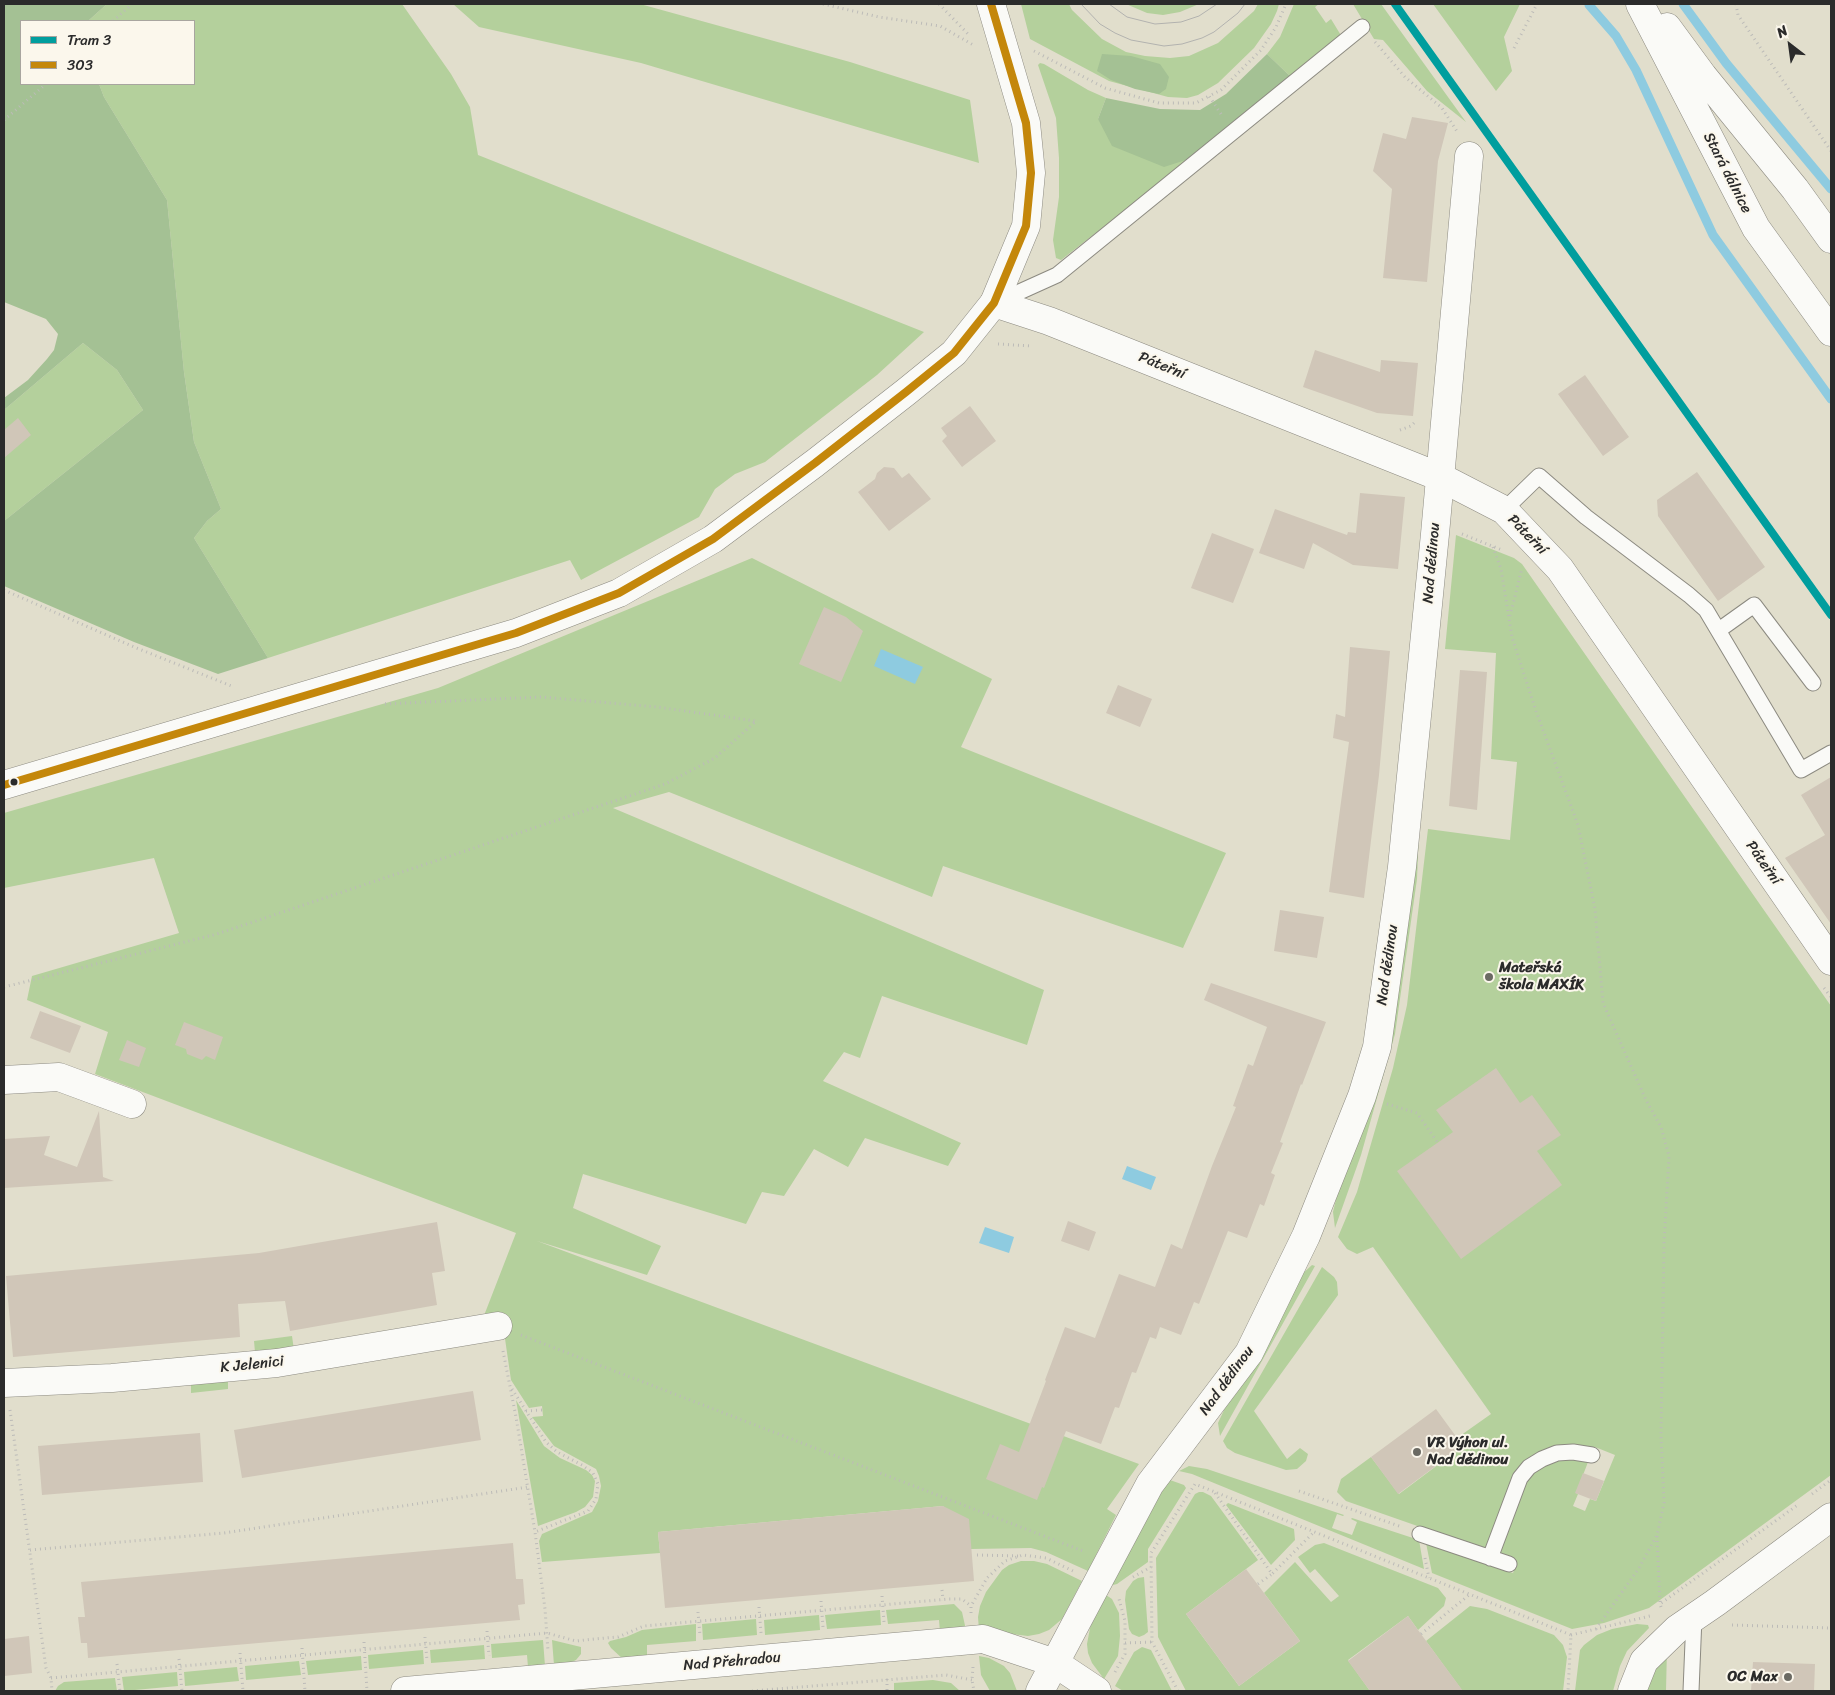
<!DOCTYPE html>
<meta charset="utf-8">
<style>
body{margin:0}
#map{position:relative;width:1835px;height:1695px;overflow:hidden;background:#e1decc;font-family:Sriracha,sans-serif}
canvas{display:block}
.frame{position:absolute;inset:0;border:5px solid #2b2b2b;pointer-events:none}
.legend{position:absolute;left:20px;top:20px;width:175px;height:65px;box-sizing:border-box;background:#fbf7ec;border:1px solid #a8a59f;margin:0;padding:6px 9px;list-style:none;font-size:15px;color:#2b2b2b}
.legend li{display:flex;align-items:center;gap:10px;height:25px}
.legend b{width:25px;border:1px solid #a8a59f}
.north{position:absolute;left:1765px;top:20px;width:50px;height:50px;-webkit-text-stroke:4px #fbf7ec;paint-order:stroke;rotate:330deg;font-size:14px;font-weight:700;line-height:20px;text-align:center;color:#2b2b2b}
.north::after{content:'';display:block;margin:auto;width:18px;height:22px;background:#2b2b2b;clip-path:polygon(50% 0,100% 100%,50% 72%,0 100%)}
</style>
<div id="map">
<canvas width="1835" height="1695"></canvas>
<div class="frame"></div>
<ul class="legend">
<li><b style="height:6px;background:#009e9e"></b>Tram 3</li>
<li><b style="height:6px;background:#c4870b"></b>303</li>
</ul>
<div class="north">N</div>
</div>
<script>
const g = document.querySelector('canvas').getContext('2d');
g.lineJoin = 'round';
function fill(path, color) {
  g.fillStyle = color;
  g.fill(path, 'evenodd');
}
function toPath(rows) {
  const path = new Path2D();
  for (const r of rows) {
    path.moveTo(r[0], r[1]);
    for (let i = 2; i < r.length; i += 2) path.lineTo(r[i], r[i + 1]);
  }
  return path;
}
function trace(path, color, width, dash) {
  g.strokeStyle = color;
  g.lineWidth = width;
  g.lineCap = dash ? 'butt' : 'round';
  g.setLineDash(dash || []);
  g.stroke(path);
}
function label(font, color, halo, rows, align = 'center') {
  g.font = font + ' Sriracha,sans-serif';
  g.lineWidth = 4;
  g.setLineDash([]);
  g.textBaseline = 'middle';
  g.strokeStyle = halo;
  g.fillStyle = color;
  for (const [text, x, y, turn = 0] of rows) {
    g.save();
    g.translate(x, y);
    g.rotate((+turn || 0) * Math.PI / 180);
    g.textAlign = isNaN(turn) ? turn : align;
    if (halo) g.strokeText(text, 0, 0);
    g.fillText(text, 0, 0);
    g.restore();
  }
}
fill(toPath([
 [107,4,402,4,451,74,470,107,478,155,924,332,877,375,765,462,735,474,715,489,699,517,581,580,570,560,268,658,194,538,207,521,221,509,194,442,184,372,167,200,104,97,99,84,194,84,194,21,88,21],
 [453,4,640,4,850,62,970,100,979,163,641,63,479,27],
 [1021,4,1069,4,1072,10,1102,39,1126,52,1145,56,1170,58,1189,56,1218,43,1254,11,1258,4,1279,4,1277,11,1271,24,1254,48,1218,83,1198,95,1187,98,1168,97,1109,81,1030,39],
 [1126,4,1199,4,1180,12,1163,15,1147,13],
 [1294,4,1319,4,1315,7,1326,23,1331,19,1342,37,1292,78,1267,54,1280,37],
 [1353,4,1381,4,1466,122,1427,91,1383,40,1374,39],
 [1433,4,1520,4,1504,37,1512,71,1496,91],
 [1040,63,1044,64,1088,90,1106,98,1098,119,1192,158,1061,260,1056,258,1053,240,1059,197,1059,158,1056,118,1038,65],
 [83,343,117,370,143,410,4,521,4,410],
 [1456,535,1514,558,1522,564,1831,1006,1831,1475,1649,1608,1604,1623,1572,1629,1432,1573,1426,1543,1513,1573,1517,1562,1498,1554,1526,1475,1546,1461,1590,1457,1576,1493,1578,1494,1573,1506,1585,1511,1590,1499,1596,1501,1615,1455,1595,1447,1593,1451,1532,1460,1486,1550,1346,1501,1337,1492,1341,1479,1371,1457,1399,1494,1463,1446,1457,1438,1491,1414,1373,1247,1357,1254,1347,1249,1338,1237,1357,1192,1393,1068,1407,1005,1428,829,1510,840,1517,762,1491,759,1496,653,1445,649],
 [752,558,992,679,961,747,1226,853,1183,948,943,866,932,897,669,792,613,808,1044,990,1027,1045,882,996,860,1058,844,1052,823,1081,961,1143,948,1166,865,1138,848,1167,814,1149,784,1196,762,1192,746,1224,583,1174,573,1208,661,1246,647,1275,537,1241,1139,1464,1107,1509,1116,1515,1088,1571,1046,1552,1031,1548,971,1549,943,1506,658,1532,660,1553,542,1562,539,1541,542,1534,592,1512,598,1501,601,1486,599,1476,596,1469,554,1446,532,1417,543,1416,542,1406,529,1408,511,1380,503,1325,486,1318,485,1313,516,1233,95,1074,108,1032,27,1000,32,976,179,933,154,858,4,888,4,813,438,688],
 [1419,829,1417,879,1395,1034,1361,1155,1335,1228,1333,1212,1337,1195,1345,1176,1381,1079],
 [1312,1265,1315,1266,1220,1436,1218,1423,1225,1408,1260,1356,1301,1275],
 [1322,1267,1334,1277,1337,1282,1338,1295,1254,1411,1287,1459,1300,1448,1308,1454,1306,1461,1297,1469,1286,1470,1235,1453,1227,1448,1223,1441],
 [292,1336,294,1350,255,1352,254,1341],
 [228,1380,228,1389,191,1393,191,1384],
 [516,1400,544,1446,560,1458,586,1470,592,1475,595,1481,593,1497,585,1507,576,1512,538,1526],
 [1189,1466,1207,1469,1344,1515,1343,1516,1337,1514,1332,1528,1352,1535,1357,1522,1351,1519,1352,1518,1419,1540,1424,1569,1192,1474,1179,1471],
 [1170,1480,1184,1485,1186,1488,1148,1549,1148,1562,1117,1584,1113,1585,1111,1583,1162,1491],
 [1199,1492,1203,1492,1211,1496,1258,1560,1186,1614,1239,1686,1300,1641,1264,1593,1295,1562,1331,1602,1339,1596,1315,1569,1310,1573,1298,1557,1315,1545,1324,1543,1438,1588,1446,1598,1444,1606,1418,1630,1408,1616,1348,1660,1370,1691,1186,1691,1158,1637,1156,1558,1195,1494],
 [1228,1503,1294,1529,1295,1540,1271,1565,1226,1505],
 [1021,1561,1034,1561,1047,1564,1082,1581,1062,1619,1049,1630,1039,1634,1028,1636,979,1630,978,1617,980,1606,986,1592,1002,1570,1009,1565],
 [1144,1577,1148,1632,1144,1635,1139,1637,1132,1634,1129,1629,1125,1600,1126,1591,1133,1581,1138,1578],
 [1106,1595,1112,1599,1119,1613,1120,1636,1118,1656,1104,1679,1092,1663,1088,1653,1087,1644,1091,1623],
 [954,1604,962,1612,966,1630,940,1632,939,1620,888,1624,886,1610],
 [1470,1606,1487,1609,1554,1635,1563,1645,1567,1657,1563,1691,1458,1691,1461,1689,1426,1641],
 [880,1610,881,1625,827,1629,825,1615],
 [819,1615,820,1630,765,1635,764,1620],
 [756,1619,757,1635,703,1640,702,1624],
 [696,1624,696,1641,647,1645,647,1658,624,1660,611,1648,608,1643,610,1641,626,1637,642,1630],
 [1637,1624,1648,1625,1649,1628,1627,1651,1620,1666,1613,1691,1575,1691,1580,1650,1584,1645,1597,1635,1612,1629],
 [543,1640,545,1666,528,1667,527,1655,492,1658,491,1644],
 [552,1640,581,1647,581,1654,576,1660,568,1664,554,1665],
 [484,1645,485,1659,431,1663,430,1650],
 [1142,1647,1151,1650,1172,1691,1123,1691,1115,1686,1134,1652],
 [1667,1648,1666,1691,1641,1691],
 [423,1650,424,1664,369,1669,368,1655],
 [361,1656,362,1670,308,1675,306,1661],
 [979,1656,989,1658,1004,1666,1010,1673,1017,1691,990,1691,981,1675],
 [299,1661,301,1675,246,1680,245,1666],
 [237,1667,239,1681,185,1686,184,1672],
 [177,1672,178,1686,124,1691,122,1677],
 [115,1678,117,1691,55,1691,58,1686,64,1682],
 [933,1680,951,1683,960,1691,894,1691,894,1683]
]), '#b4d09c');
fill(toPath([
 [4,4,107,4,88,21,21,21,21,84,99,84,104,97,167,200,184,372,194,442,221,509,207,521,194,538,268,658,218,674,134,642,4,586,4,521,143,410,117,370,83,343,4,410,4,398,28,380,47,359,54,350,58,334,46,319,4,302],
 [1102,54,1131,56,1160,64,1169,77,1166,89,1159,94,1135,89,1111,80,1097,71],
 [1267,54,1292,78,1192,158,1164,167,1112,146,1098,119,1106,98,1160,109,1200,110,1226,94]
]), '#a4c194');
fill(toPath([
 [881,649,923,667,915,684,874,666],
 [1127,1166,1156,1177,1151,1190,1122,1179],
 [985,1227,1014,1237,1009,1253,979,1243]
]), '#8ecbe0');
trace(toPath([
 [1683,4,1726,63,1831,189],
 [1589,5,1616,36,1636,70,1713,235,1831,399]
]), '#8ecbe0', 9);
fill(toPath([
 [1412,117,1448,123,1438,161,1427,282,1383,278,1392,189,1373,171,1383,133,1406,139],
 [1315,350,1380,372,1381,360,1418,363,1413,416,1377,413,1303,387],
 [1585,375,1629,437,1603,456,1558,394],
 [970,406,996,441,962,467,942,441,947,436,941,428],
 [18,418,31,435,4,458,4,430],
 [884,467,894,468,902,478,909,473,931,499,889,531,858,492,875,479,877,473],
 [1697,472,1765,567,1718,601,1658,516,1657,500],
 [1360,493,1405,497,1398,569,1353,565,1313,543,1304,569,1259,553,1275,509,1347,535,1348,532,1356,533],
 [1212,533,1254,549,1233,603,1191,588],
 [824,607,846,617,863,631,841,682,799,664],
 [1350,647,1390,651,1379,775,1364,898,1329,892,1349,742,1333,738,1336,714,1345,717],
 [1460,670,1487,672,1477,810,1449,806],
 [1118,685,1152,699,1140,727,1106,713],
 [1831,777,1831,924,1785,858,1825,835,1801,795],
 [1280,910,1324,917,1317,958,1274,951],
 [1211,983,1326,1022,1302,1085,1301,1084,1280,1142,1283,1143,1271,1173,1275,1175,1264,1206,1260,1204,1247,1238,1228,1231,1199,1304,1194,1302,1181,1335,1160,1327,1156,1339,1150,1337,1136,1373,1132,1372,1119,1408,1115,1407,1101,1444,1066,1431,1044,1488,1042,1487,1037,1500,986,1479,1000,1444,1019,1452,1046,1381,1045,1380,1065,1327,1095,1338,1119,1274,1155,1287,1171,1244,1182,1249,1212,1166,1236,1107,1233,1106,1248,1064,1253,1066,1267,1027,1204,1000],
 [40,1011,81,1026,70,1053,30,1038],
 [184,1022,223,1037,215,1060,206,1056,202,1060,187,1054,186,1049,175,1045],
 [127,1040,146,1048,139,1067,119,1060],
 [1496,1068,1520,1103,1532,1095,1561,1135,1537,1151,1562,1185,1461,1259,1397,1171,1453,1132,1436,1110],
 [99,1111,103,1177,114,1181,4,1188,4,1139,50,1136,44,1155,77,1167],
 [1068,1221,1096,1232,1089,1251,1061,1241],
 [437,1222,445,1271,432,1273,437,1305,290,1331,285,1301,238,1304,240,1337,13,1357,6,1276,259,1253],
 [473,1391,481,1440,242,1478,234,1430],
 [1436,1409,1463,1446,1398,1494,1371,1457],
 [200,1433,203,1482,42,1495,38,1446],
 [1583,1473,1604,1481,1596,1501,1575,1493],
 [943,1506,969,1519,974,1581,665,1608,658,1532],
 [513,1543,516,1579,523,1579,525,1604,518,1605,520,1620,88,1658,87,1643,81,1643,78,1617,85,1617,81,1582],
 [1246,1569,1300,1641,1239,1686,1186,1614],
 [1408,1616,1418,1630,1463,1691,1370,1691,1348,1661],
 [29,1636,32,1673,4,1676,4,1639],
 [1753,1662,1815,1664,1814,1691,1751,1691]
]), '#d0c6b8');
const lane = toPath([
 [995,303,1057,275,1362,27],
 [1504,510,1539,476,1586,517,1689,595,1706,610,1801,770,1831,753],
 [1719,630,1754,605,1813,683],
 [1420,1534,1509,1564],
 [1490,1558,1520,1478,1529,1467,1542,1459,1557,1453,1573,1452,1592,1455],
 [1691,1691,1694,1617]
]);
const street = toPath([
 [994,303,1049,321,1440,477,1504,510,1560,569,1831,961],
 [4,1080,59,1077,132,1104],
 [4,1383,112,1378,277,1363,498,1326],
 [405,1691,983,1639,1055,1663,1097,1691],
 [1040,1691,1150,1484,1249,1353,1306,1236,1362,1096,1377,1047,1402,867,1435,534,1469,156],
 [1632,1691,1644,1661,1677,1629,1715,1603,1831,1517]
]);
const secondary = toPath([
 [1640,4,1756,228,1831,332],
 [1667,27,1703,76,1795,189,1831,239],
 [4,785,516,633,619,593,713,539,815,463,906,392,954,353,994,303,1026,226,1031,173,1026,123,991,4]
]);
trace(lane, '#8c8a81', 17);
trace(street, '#8c8a81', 29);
trace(secondary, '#8c8a81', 29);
trace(toPath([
 [823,4,879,17,940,26,975,46],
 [939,4,970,36],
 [1736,4,1738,15,1831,151],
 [113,21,132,4],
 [1375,42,1405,77,1442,108,1458,133],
 [1514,48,1537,4],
 [1034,51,1105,88,1159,103,1196,103,1209,96],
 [1221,114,1209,96,1221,90,1261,50,1276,27,1286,4],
 [4,120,46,84],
 [998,344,1031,346],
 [1400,430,1411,426,1416,421],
 [1462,534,1502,550],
 [1493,547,1501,569,1512,637,1536,711,1578,825,1595,909,1603,1003,1646,1100,1661,1127,1669,1156,1664,1243,1661,1436,1664,1503,1657,1535,1639,1568,1596,1629],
 [4,590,134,647,234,687],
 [1510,616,1522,568],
 [4,987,217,934,665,784,715,758,756,721,657,707,541,697,382,704],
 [1824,988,1831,997],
 [1387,1104,1417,1113,1438,1143],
 [521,1335,1083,1551],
 [503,1351,516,1417,535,1532,545,1609,548,1651],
 [512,1389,546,1442,557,1452,582,1465,593,1473,598,1484,596,1499,588,1511,535,1532],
 [10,1410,46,1668,51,1678,52,1691],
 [526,1411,542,1410],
 [1299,1491,1402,1527],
 [1215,1493,1272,1574,1314,1532],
 [1812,1494,1831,1480],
 [1657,1536,1660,1604],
 [30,1550,224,1533,528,1487],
 [977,1555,1019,1556],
 [1425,1558,1429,1578],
 [1133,1577,1151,1567],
 [1258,1584,1272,1574],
 [942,1590,943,1600],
 [882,1596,884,1622],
 [821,1601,823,1627],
 [759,1607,761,1633],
 [1661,1607,1660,1604,1799,1504],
 [698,1612,700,1636],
 [971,1613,971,1606,987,1578,1005,1561,1023,1555,1046,1558,1073,1571],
 [1732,1625,1831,1628],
 [487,1631,489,1656],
 [1421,1634,1469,1595],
 [1571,1635,1650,1616],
 [425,1637,427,1661],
 [364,1642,367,1691],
 [1125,1643,1152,1642],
 [302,1648,305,1691],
 [240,1653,243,1691],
 [179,1659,182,1691],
 [117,1664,120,1691],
 [973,1667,972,1680,974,1691],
 [1115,1672,1125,1654,1125,1621,1119,1599],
 [51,1678,547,1633,576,1641,594,1639,618,1637,644,1626,949,1599,962,1599,971,1606],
 [887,1679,887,1690],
 [752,1691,946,1675,972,1680],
 [1178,1691,1152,1642,1151,1553,1195,1484,1571,1635,1568,1691]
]), '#bcbbb8', 3, [1, 4]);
trace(lane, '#fafaf7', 15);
trace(street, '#fafaf7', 28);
trace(secondary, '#fafaf7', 28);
trace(toPath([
 [1081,4,1100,24,1115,33,1131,40,1164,46,1182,44,1202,38,1214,32,1238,13,1245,4],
 [1109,4,1127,17,1155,24,1181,22,1199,16,1217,4]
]), '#b2b2af', 1);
trace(toPath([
 [4,785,516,633,619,593,713,539,815,463,906,392,954,353,994,303,1026,226,1031,173,1026,123,991,4]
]), '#c4870b', 8);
trace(toPath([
 [1395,4,1831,615]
]), '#009e9e', 8);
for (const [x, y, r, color] of [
 [14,782,4.5,"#2b2b2b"],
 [1489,977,5,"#6b6a63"],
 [1417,1452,5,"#6b6a63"],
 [1788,1677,5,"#6b6a63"]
]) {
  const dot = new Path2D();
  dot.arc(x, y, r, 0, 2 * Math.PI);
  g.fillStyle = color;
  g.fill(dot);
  trace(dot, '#fbf7ec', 2);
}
label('15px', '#2b2b2b', '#fbf7ec', [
 ["Stará dálnice",1727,173,63],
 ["Páteřní",1162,366,22],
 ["Páteřní",1527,535,46],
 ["Nad dědinou",1432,563,-85],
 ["Páteřní",1763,863,55],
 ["Nad dědinou",1388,965,-82],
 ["K Jelenici",252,1365,-6],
 ["Nad dědinou",1227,1381,-54],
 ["Nad Přehradou",732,1662,-5]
]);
label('bold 15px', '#2b2b2b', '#fbf7ec', [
 ["Mateřská",1499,968],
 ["škola MAXÍK",1499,985],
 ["VR Výhon ul.",1427,1443],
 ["Nad dědinou",1427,1460],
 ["OC Max",1778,1677,"right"]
], 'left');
</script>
